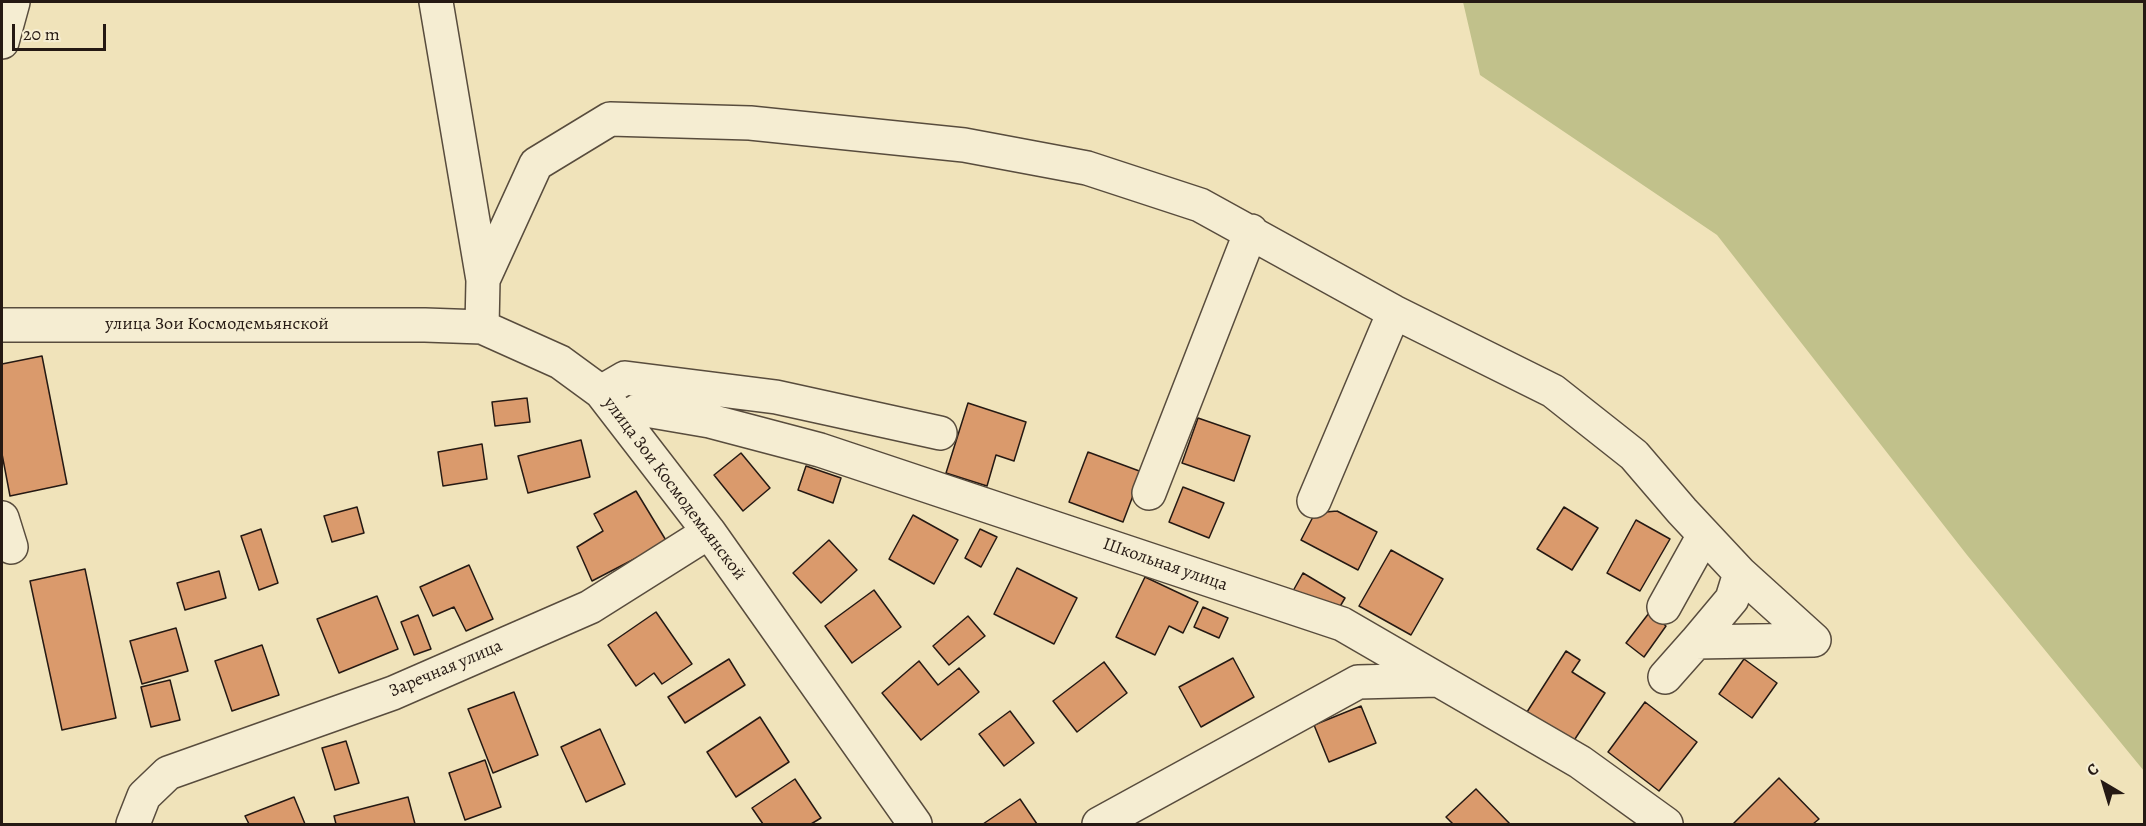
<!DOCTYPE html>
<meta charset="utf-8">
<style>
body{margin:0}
#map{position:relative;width:2146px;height:826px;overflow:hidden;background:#f0e3ba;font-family:Alegreya,serif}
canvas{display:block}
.frame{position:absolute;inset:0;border:3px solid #251913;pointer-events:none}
.north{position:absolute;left:2074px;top:754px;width:60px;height:60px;-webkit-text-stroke:4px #f5edd2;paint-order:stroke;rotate:322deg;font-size:16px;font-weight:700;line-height:24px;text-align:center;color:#251913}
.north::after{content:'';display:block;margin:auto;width:21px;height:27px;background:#251913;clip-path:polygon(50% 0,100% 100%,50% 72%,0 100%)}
.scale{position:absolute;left:12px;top:24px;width:94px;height:27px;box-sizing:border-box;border:3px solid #251913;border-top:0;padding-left:8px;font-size:18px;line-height:21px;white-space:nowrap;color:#251913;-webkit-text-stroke:4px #f5edd2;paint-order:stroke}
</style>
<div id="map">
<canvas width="2146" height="826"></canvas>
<div class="frame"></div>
<div class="north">С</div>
<div class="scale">20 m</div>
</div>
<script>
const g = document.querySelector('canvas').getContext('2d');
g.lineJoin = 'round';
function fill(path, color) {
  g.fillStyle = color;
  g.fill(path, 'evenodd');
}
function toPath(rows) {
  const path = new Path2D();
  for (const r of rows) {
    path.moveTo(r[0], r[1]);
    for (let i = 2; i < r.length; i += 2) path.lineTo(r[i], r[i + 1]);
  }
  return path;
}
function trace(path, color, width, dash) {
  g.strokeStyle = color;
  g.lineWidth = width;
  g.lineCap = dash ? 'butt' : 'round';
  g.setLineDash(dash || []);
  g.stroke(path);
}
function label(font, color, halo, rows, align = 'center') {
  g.font = font + ' Alegreya,serif';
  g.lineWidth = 5;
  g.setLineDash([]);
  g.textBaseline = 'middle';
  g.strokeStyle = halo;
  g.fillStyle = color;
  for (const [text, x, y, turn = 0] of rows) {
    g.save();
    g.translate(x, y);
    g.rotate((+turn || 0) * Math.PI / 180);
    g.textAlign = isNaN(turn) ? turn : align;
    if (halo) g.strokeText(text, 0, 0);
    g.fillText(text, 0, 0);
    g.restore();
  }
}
fill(toPath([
 [1463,2,2144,2,2144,771,1967,555,1717,235,1480,75]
]), '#c1c18b');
const building = toPath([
 [42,356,67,484,10,496,2,454,2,364,42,356],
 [527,398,530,422,495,426,492,402,527,398],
 [968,403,1026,422,1014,461,996,455,987,486,946,473,968,403],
 [1198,418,1250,436,1234,481,1182,463,1198,418],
 [581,440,590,477,528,493,518,456,581,440],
 [482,444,487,479,443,486,438,452,482,444],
 [1088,452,1142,472,1123,522,1069,502,1088,452],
 [741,453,770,488,743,511,714,475,741,453],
 [806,466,841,478,833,503,798,490,806,466],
 [1183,487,1224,503,1209,538,1169,522,1183,487],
 [636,491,667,542,592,581,577,547,603,531,594,514,636,491],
 [357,507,364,533,332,542,324,516,357,507],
 [1564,507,1598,528,1572,570,1537,549,1564,507],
 [1337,511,1377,532,1358,570,1301,540,1315,513,1337,511],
 [913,515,958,540,934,584,889,559,913,515],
 [1636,520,1670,539,1640,591,1607,573,1636,520],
 [261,529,278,583,259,590,241,536,261,529],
 [980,529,997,537,981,567,965,558,980,529],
 [829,540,857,570,821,603,793,573,829,540],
 [1391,550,1443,579,1411,635,1359,606,1391,550],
 [469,565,493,619,466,631,454,607,433,616,420,587,469,565],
 [1017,568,1077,598,1054,644,994,614,1017,568],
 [85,569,116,718,62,730,30,581,85,569],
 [219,571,226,598,185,610,177,583,219,571],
 [1303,573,1345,598,1335,615,1293,591,1303,573],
 [1145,577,1198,602,1183,633,1169,626,1155,655,1116,637,1145,577],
 [874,590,901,627,852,663,825,626,874,590],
 [377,596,398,649,339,673,317,619,377,596],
 [1203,607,1228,618,1219,638,1194,627,1203,607],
 [656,612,692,664,662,684,654,673,636,686,608,645,656,612],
 [1649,613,1666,626,1644,657,1626,643,1649,613],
 [418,615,431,649,414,655,401,622,418,615],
 [968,616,985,636,949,665,933,646,968,616],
 [176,628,188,671,142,684,130,641,176,628],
 [262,645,279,695,232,711,215,661,262,645],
 [1566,651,1580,660,1572,672,1605,693,1573,742,1527,712,1566,651],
 [1233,658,1254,697,1201,727,1179,687,1233,658],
 [729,659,745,685,685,723,668,697,729,659],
 [1744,659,1777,683,1752,718,1719,694,1744,659],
 [919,661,938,685,959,668,979,692,921,740,882,693,919,661],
 [1104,662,1127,693,1077,732,1053,701,1104,662],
 [170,680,180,720,151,727,141,687,170,680],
 [514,692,538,755,493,773,468,709,514,692],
 [1645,702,1697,742,1659,791,1608,752,1645,702],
 [1361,706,1376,743,1329,762,1314,725,1361,706],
 [1010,711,1034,743,1004,766,979,734,1010,711],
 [760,717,789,762,736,797,707,752,760,717],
 [600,729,625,784,586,802,561,747,600,729],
 [346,741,359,783,335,790,322,748,346,741],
 [485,760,501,807,465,820,449,773,485,760],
 [1779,778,1819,819,1813,824,1733,824,1779,778],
 [795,779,821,818,811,824,763,824,752,808,795,779],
 [1476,789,1510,824,1453,824,1446,817,1476,789],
 [294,797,305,824,249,824,245,816,294,797],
 [408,797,415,824,336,824,334,816,408,797],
 [1020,799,1037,824,983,824,1020,799]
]);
fill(building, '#da9a6c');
trace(building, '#251913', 1.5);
const minor = toPath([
 [436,2,483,280,482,327],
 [2,42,13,2],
 [483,280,536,164,610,119,750,123,964,145,1087,168,1200,205,1394,312,1553,391,1634,455,1682,511,1740,573,1814,640,1696,642,1665,677],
 [2,325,425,325,482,327,560,362,601,392,709,532,915,824],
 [601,392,625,378,776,397,940,433],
 [623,420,640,409,710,421,820,450,1342,624,1580,762,1666,824],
 [1149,493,1251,231],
 [1314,501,1394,312],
 [2,518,11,547],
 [1664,607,1704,535],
 [1696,642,1732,599,1740,573],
 [133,824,144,796,168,773,393,693,590,607,709,532],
 [1099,824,1358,682,1438,680]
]);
trace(minor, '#584c3d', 36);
trace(minor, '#f5edd2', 33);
label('18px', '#251913', '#f5edd2', [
 ["улица Зои Космодемьянской",217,325],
 ["улица Зои Космодемьянской",674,489,53],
 ["Школьная улица",1165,565,19],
 ["Заречная улица",446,669,-23]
]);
</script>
